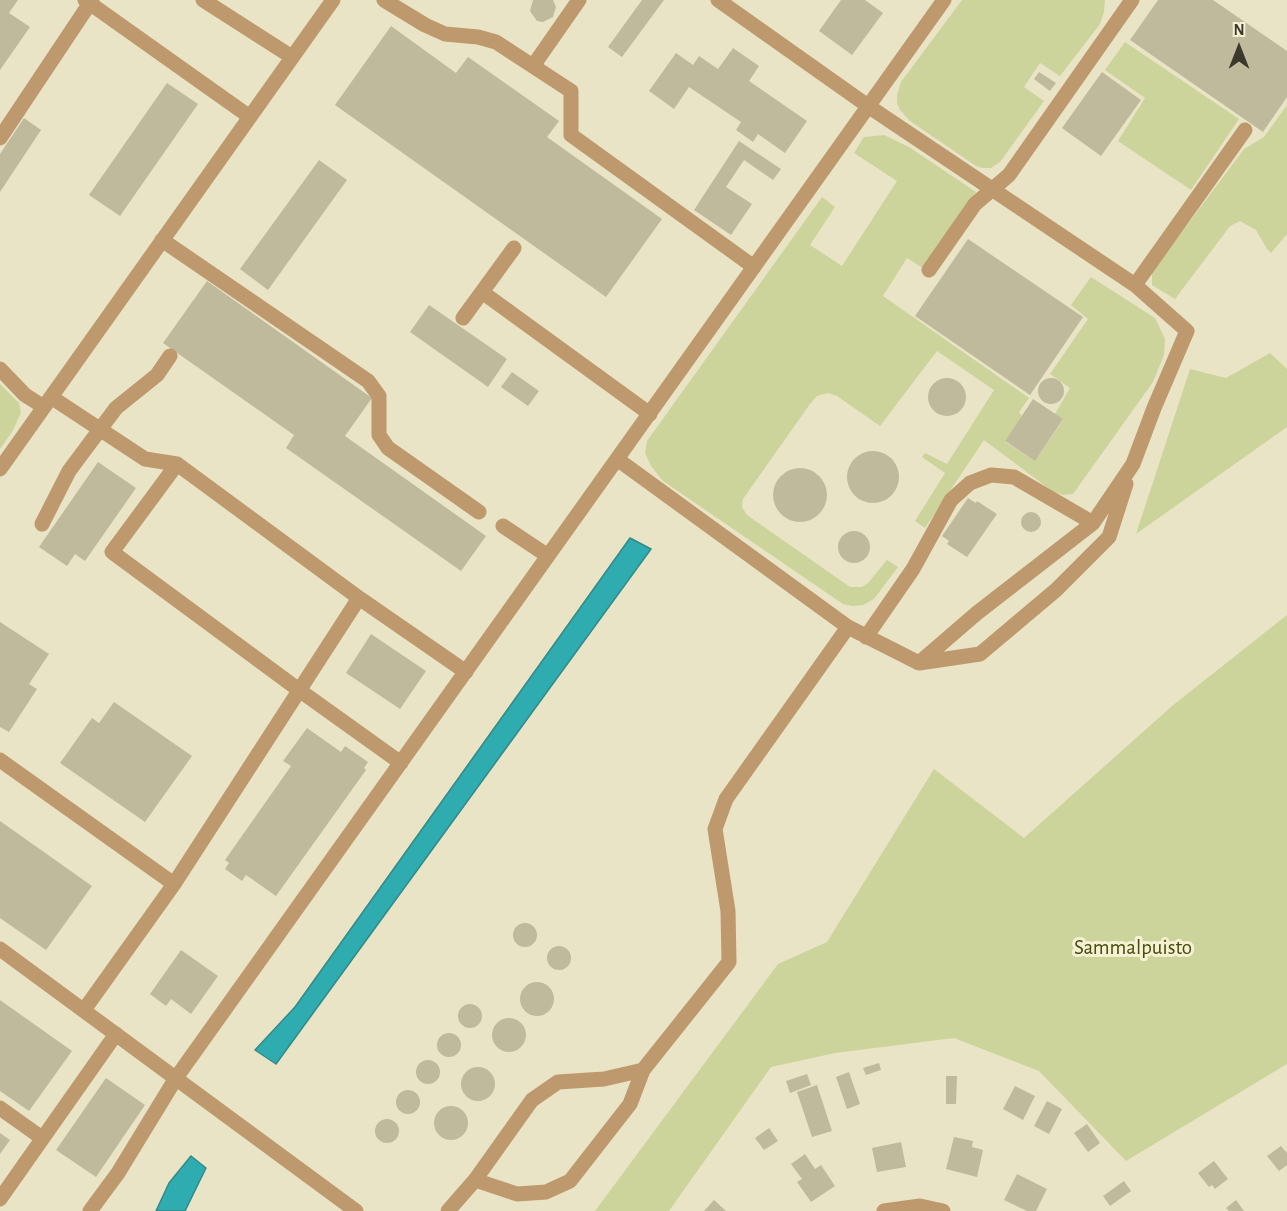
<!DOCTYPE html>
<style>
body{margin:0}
#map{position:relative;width:1287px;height:1211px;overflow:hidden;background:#e9e4c6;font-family:"Alegreya Sans",sans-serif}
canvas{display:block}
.north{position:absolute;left:1209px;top:18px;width:60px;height:60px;-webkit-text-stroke:4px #f7f1d3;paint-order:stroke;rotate:0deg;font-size:16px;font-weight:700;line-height:24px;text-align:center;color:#3b392d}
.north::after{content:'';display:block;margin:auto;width:21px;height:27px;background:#3b392d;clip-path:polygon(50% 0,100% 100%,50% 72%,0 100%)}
</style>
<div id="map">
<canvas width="1287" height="1211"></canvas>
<div class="north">N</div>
</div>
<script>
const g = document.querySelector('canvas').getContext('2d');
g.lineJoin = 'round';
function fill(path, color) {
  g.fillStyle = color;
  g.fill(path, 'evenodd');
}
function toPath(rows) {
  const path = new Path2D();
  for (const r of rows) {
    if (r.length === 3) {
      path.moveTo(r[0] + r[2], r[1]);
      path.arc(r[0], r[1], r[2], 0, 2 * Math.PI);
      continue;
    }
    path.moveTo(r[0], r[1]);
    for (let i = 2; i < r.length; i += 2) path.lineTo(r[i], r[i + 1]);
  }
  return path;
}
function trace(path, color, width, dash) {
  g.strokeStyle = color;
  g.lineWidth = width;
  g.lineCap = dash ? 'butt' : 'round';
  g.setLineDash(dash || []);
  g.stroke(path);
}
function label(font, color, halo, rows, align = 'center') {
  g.font = font + ' "Alegreya Sans",sans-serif';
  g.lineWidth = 6;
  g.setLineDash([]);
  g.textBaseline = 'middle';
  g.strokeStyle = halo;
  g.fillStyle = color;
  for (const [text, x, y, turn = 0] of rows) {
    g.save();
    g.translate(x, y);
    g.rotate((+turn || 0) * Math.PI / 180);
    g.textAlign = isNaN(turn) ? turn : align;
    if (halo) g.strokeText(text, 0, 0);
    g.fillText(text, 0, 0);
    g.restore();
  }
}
fill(toPath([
 [962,0,1105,0,1104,12,1100,24,1060,76,1040,63,1024,87,1044,101,1000,162,991,168,982,168,976,166,910,121,900,110,897,103,897,95,901,82],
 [1125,42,1239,119,1191,190,1118,141,1145,98,1105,70],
 [1287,105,1287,234,1271,253,1267,249,1256,230,1240,221,1230,226,1175,299,1152,285,1152,272,1244,149,1264,137],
 [884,135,909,147,976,192,924,269,907,258,883,296,1029,398,1019,412,1022,416,1005,442,1035,461,1063,420,1055,414,1070,388,1050,374,1088,319,1071,305,1091,277,1155,318,1165,339,1164,355,1153,382,1073,494,1063,495,1052,491,984,440,925,528,915,521,945,473,922,457,925,453,947,464,994,390,937,351,880,426,837,396,828,393,817,396,810,404,743,499,742,507,747,515,850,587,862,587,868,583,887,560,898,567,874,599,863,605,852,606,843,604,663,481,651,466,645,453,647,441,822,197,835,207,810,245,842,266,897,181,854,153,864,137],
 [1270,353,1287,369,1287,427,1136,534,1190,369,1226,378],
 [0,384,19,403,21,413,12,432,0,449],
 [1287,615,1287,1064,1126,1161,1039,1071,954,1038,835,1053,771,1067,669,1211,595,1211,778,964,827,942,934,769,1024,838,1172,706]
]), '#ccd49b');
const water = toPath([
 [630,538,651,549,276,1064,255,1050,295,1007,630,538],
 [191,1156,206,1168,185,1211,156,1211,169,1183,191,1156]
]);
fill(water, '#2eacaf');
trace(water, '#328a88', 1.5);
fill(toPath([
 [0,0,18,0,9,13,30,27,0,70],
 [533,0,553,0,556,7,553,17,543,22,537,21,530,11],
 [642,0,664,0,622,57,608,47],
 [841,0,865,0,883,13,852,55,819,31],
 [1158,0,1213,0,1287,51,1287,97,1263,132,1130,40],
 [391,26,456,73,468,57,559,121,547,137,662,219,606,297,335,105],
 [733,48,759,66,749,81,807,121,785,153,758,134,753,142,736,130,741,122,689,87,674,109,649,91,676,53,693,65,699,56,718,69],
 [1039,72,1056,83,1050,91,1034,79],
 [1102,72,1141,100,1101,156,1062,128],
 [167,83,198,104,120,216,89,195],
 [24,118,41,130,0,192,0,154],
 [739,141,781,169,773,180,744,160,726,187,752,204,731,235,694,210],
 [319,160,347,180,268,290,240,269],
 [968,239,1083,317,1030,395,915,316],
 [207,281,372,398,345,436,486,536,461,571,286,448,294,435,163,343],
 [429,305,507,359,488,387,410,332],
 [512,372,539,391,528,406,501,387],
 [1051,391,13],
 [947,397,19],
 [1033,399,1063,419,1035,461,1005,441],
 [873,477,26],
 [98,462,136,488,85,561,75,554,67,566,39,547],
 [800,495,27],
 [968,498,976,503,977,501,997,514,967,557,947,544,949,541,942,536],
 [1031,522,10],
 [854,547,16],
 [0,622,49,654,29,684,37,689,9,732,0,727],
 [371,634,426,671,400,709,346,673],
 [114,702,192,756,145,822,60,763,92,718,99,723],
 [307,728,341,752,345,746,368,762,364,768,366,770,276,896,246,875,242,881,225,869,229,863,225,860,291,766,283,761],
 [0,821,92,886,46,950,0,918],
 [525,935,12],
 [559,958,12],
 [181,950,218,976,191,1014,171,999,166,1006,150,994],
 [537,999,17],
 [0,1000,72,1051,29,1111,0,1091],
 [470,1016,12],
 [509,1035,17],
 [449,1045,12],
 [428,1072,12],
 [879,1063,881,1070,866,1075,863,1068],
 [478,1084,17],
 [849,1072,860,1104,847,1109,836,1077],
 [807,1074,811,1085,790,1093,786,1081],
 [946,1076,957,1076,956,1104,946,1104],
 [106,1078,145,1105,96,1177,56,1150],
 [817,1085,832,1131,812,1137,797,1092],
 [1015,1086,1035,1096,1023,1120,1003,1109],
 [408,1102,12],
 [1047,1101,1062,1109,1049,1134,1034,1126],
 [451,1123,17],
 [387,1131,12],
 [1087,1124,1100,1143,1088,1152,1074,1133],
 [769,1128,778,1141,764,1150,755,1138],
 [0,1133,10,1140,0,1154],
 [954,1137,973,1141,972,1147,983,1150,977,1177,946,1169],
 [901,1142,906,1167,877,1172,872,1148],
 [1281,1146,1287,1153,1287,1165,1279,1171,1267,1156],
 [805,1154,815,1169,821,1165,835,1186,811,1202,797,1182,802,1179,791,1164],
 [1214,1161,1228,1179,1215,1189,1212,1185,1209,1187,1198,1173],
 [1017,1174,1047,1189,1036,1211,1027,1211,1004,1200],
 [1124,1181,1131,1191,1110,1206,1103,1196],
 [714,1200,726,1211,704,1211],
 [1236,1200,1244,1211,1229,1211,1226,1208]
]), '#bfba9c');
trace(toPath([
 [85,0,250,117],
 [203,0,292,57],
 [384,0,425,25,445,34,478,37,496,42,571,91,571,135,754,267],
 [718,0,868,106,1135,285,1187,331,1154,408,1133,464,1093,523,977,613,919,663],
 [533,66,579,0],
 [0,138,92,0],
 [162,240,368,381,379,396,379,435,388,448,479,512],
 [929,270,975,204,1009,175,1132,0],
 [1135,285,1245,130],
 [482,292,650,414],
 [463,318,514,248],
 [0,369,25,395,44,407],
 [51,397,145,459,177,464],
 [617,459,848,627,919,663,980,654,1056,590,1109,537,1126,484],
 [0,469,333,0],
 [42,524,69,471,116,408,157,375,170,356],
 [503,526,548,556],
 [359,598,177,464,112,552,299,690,401,763],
 [866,637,913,569,951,500,970,483,991,475,1014,477,1093,523],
 [0,760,174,884],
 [0,949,356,1211],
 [84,1010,174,884,359,598,466,672],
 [0,1108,42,1138],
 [475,1180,517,1194,546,1192,570,1181,630,1104,643,1070],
 [0,1199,116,1034],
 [90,1211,118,1173,176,1078,944,0],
 [448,1211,475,1180,532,1100,558,1082,604,1079,643,1070,729,962,728,911,715,829,726,799,848,627],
 [884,1211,920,1206,943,1211]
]), '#be996d', 15);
label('21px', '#474c0f', '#f7f1d3', [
 ["Sammalpuisto",1133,948]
]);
</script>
